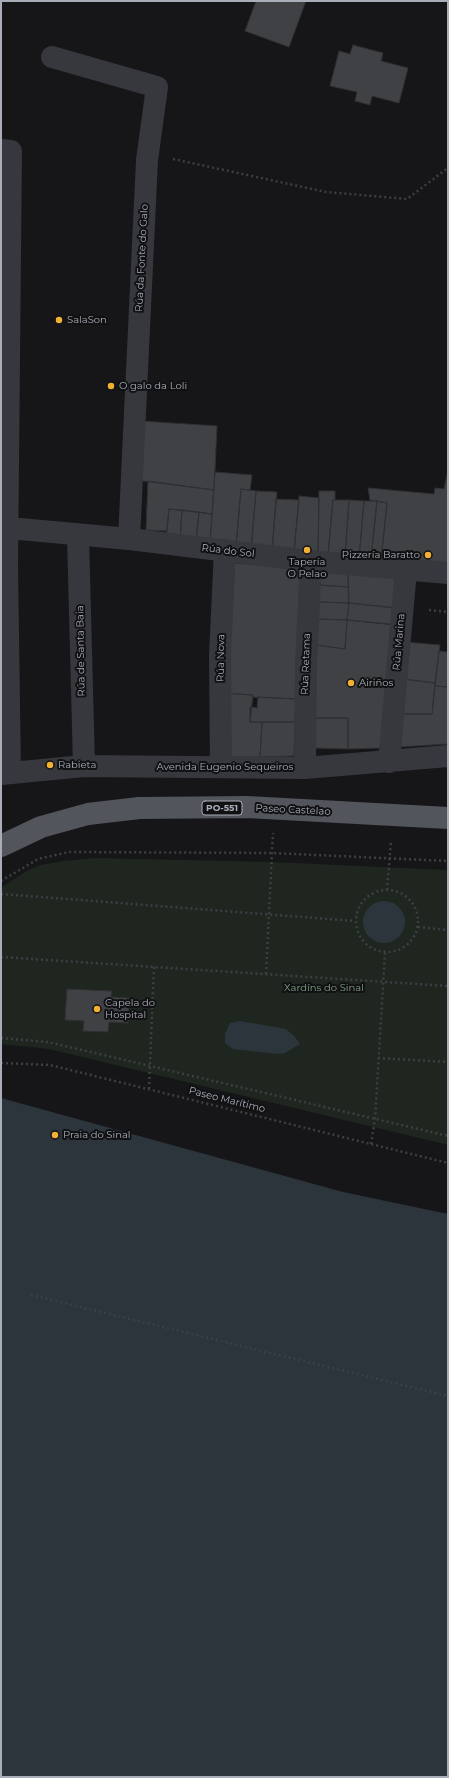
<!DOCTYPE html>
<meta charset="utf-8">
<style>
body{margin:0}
#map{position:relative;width:449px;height:1778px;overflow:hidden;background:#161618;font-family:Montserrat,sans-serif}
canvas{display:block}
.frame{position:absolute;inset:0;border:2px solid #a8adb8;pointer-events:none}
</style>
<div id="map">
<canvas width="449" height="1778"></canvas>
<div class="frame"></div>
</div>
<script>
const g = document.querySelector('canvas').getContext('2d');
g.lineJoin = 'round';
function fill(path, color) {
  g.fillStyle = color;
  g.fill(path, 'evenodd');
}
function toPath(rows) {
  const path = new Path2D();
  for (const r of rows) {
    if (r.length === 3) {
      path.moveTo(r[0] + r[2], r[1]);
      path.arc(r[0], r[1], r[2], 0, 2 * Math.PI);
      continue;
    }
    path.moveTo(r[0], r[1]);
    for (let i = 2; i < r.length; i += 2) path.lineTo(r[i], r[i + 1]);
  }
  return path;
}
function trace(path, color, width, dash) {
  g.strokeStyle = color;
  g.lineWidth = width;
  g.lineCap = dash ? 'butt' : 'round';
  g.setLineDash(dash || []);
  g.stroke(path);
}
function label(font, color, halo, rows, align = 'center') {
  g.font = font + ' Montserrat,sans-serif';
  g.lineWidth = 4;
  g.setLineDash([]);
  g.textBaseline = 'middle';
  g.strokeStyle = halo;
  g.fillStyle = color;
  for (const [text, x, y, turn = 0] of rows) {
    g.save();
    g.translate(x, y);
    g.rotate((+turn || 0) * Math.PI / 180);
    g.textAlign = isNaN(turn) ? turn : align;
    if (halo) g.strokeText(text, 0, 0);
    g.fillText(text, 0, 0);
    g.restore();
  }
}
fill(toPath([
 [96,858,272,862,448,870,448,1145,49,1049,1,1044,1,888,25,872,40,865,63,861]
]), '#1e261f');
fill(toPath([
 [384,922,21],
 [240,1021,286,1029,294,1036,300,1044,285,1053,278,1054,233,1049,225,1043,225,1034,230,1023],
 [1,1098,343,1192,448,1214,448,1777,1,1777]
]), '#2c353c');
const building = toPath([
 [256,1,306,1,289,47,245,31,256,1],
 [353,45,383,53,381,61,408,68,399,103,372,96,370,105,355,101,357,92,330,86,339,51,350,54,353,45],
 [141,421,217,426,214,490,136,480,141,421],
 [448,470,448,566,381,560,387,503,370,500,368,488,434,494,435,488,444,489,448,470],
 [215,472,252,475,250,490,241,489,236,545,210,543,215,472],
 [148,481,214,490,212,514,169,509,167,531,146,530,148,481],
 [241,489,256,491,251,549,236,547,241,489],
 [256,491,277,492,272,550,251,549,256,491],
 [319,491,335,491,335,500,333,500,328,555,318,554,319,491],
 [299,496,319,498,318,554,294,552,299,496],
 [276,499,299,500,294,552,272,550,276,499],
 [333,500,349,500,345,557,328,555,333,500],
 [349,500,364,501,359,558,345,557,349,500],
 [364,501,377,501,371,559,359,558,364,501],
 [377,501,387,503,381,560,371,559,377,501],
 [169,509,182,510,180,540,166,538,169,509],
 [182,510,199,512,196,542,180,540,182,510],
 [199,512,212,514,210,545,196,542,199,512],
 [232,563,300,567,296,699,252,697,253,695,225,693,232,563],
 [321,569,348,572,348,587,319,585,321,569],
 [348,572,398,574,396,608,349,603,348,572],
 [319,585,348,587,349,603,318,602,319,585],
 [318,602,349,603,347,620,317,619,318,602],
 [349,603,396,608,394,625,347,620,349,603],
 [317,619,347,620,345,649,316,645,317,619],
 [347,620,391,624,382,748,348,749,348,718,314,718,316,645,345,649,347,620],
 [405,642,440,645,435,683,403,679,405,642],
 [439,651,448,652,448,687,435,686,439,651],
 [403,679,435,683,432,714,400,714,403,679],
 [435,686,448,687,448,744,397,747,400,714,432,714,435,686],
 [225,693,253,695,250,722,262,722,260,757,227,757,225,693],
 [258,697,296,699,295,722,250,722,250,707,257,708,258,697],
 [314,718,348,718,348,749,314,748,314,718],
 [262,722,295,722,294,756,260,757,262,722],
 [67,989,112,991,111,997,129,998,128,1023,109,1022,108,1032,83,1031,84,1021,65,1020,67,989]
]);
fill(building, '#404145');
trace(building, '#303034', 1);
trace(toPath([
 [173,159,326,192,407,199,448,168],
 [429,610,448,612],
 [1,881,38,859,69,852,272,853,448,861],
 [387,921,31],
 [387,890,391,841],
 [1,894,355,921],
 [418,927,448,930],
 [1,957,448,986],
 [266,974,273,833],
 [1,1038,48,1042,448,1136],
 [378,1058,448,1062],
 [1,1063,50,1065,448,1163],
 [149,1089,154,966],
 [371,1144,375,1119,385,953],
 [31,1295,448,1396]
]), '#3d3f44', 2.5, [2, 3]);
trace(toPath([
 [52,57,157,87,147,160,129,539],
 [1,150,11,151,7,566,10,773],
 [9,528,129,539,311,561,448,573],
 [78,536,84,766],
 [389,762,406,570],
 [221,767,220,655,225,550],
 [305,768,306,664,311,561],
 [1,774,84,766,305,768,448,756]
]), '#37383d', 22);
trace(toPath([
 [1,846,41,827,88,814,139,808,247,807,448,818]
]), '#53555c', 22);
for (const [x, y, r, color] of [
 [59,320,4,"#f2b134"],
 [111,386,4,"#f2b134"],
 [307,550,4,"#f2b134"],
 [428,555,4,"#f2b134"],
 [351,683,4,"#f2b134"],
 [50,765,4,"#f2b134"],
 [97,1009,4,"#f2b134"],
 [55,1135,4,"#f2b134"]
]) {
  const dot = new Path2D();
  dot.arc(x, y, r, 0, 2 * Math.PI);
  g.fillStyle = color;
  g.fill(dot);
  trace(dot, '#111113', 1.5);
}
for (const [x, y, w] of [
 [222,808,40]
]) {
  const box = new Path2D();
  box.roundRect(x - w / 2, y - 7, w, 14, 3);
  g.fillStyle = '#111113';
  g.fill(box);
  trace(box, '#a8adb8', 1);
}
label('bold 9px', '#a8adb8', null, [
 ["PO-551",222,808]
]);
label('10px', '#a8adb8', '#111113', [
 ["Rúa da Fonte do Galo",142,258,-87],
 ["Rúa do Sol",228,551,7],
 ["Rúa Marina",399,642,-85],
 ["Rúa de Santa Baia",81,651,-91],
 ["Rúa Nova",221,658,-89],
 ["Rúa Retama",306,664,-88],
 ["Avenida Eugenio Sequeiros",225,767],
 ["Paseo Castelao",293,810,3],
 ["Paseo Marítimo",227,1100,14]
]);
label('10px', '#a8adb8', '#111113', [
 ["SalaSon",67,320],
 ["O galo da Loli",119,386],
 ["Pizzería Baratto",420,555,"right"],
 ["Tapería",307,562,"center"],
 ["O Pelao",307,574,"center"],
 ["Airiños",359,683],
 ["Rabieta",58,765],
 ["Capela do",105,1003],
 ["Hospital",105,1015],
 ["Praia do Sinal",63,1135]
], 'left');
label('10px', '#7fa381', '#111113', [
 ["Xardíns do Sinal",324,988]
]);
</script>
